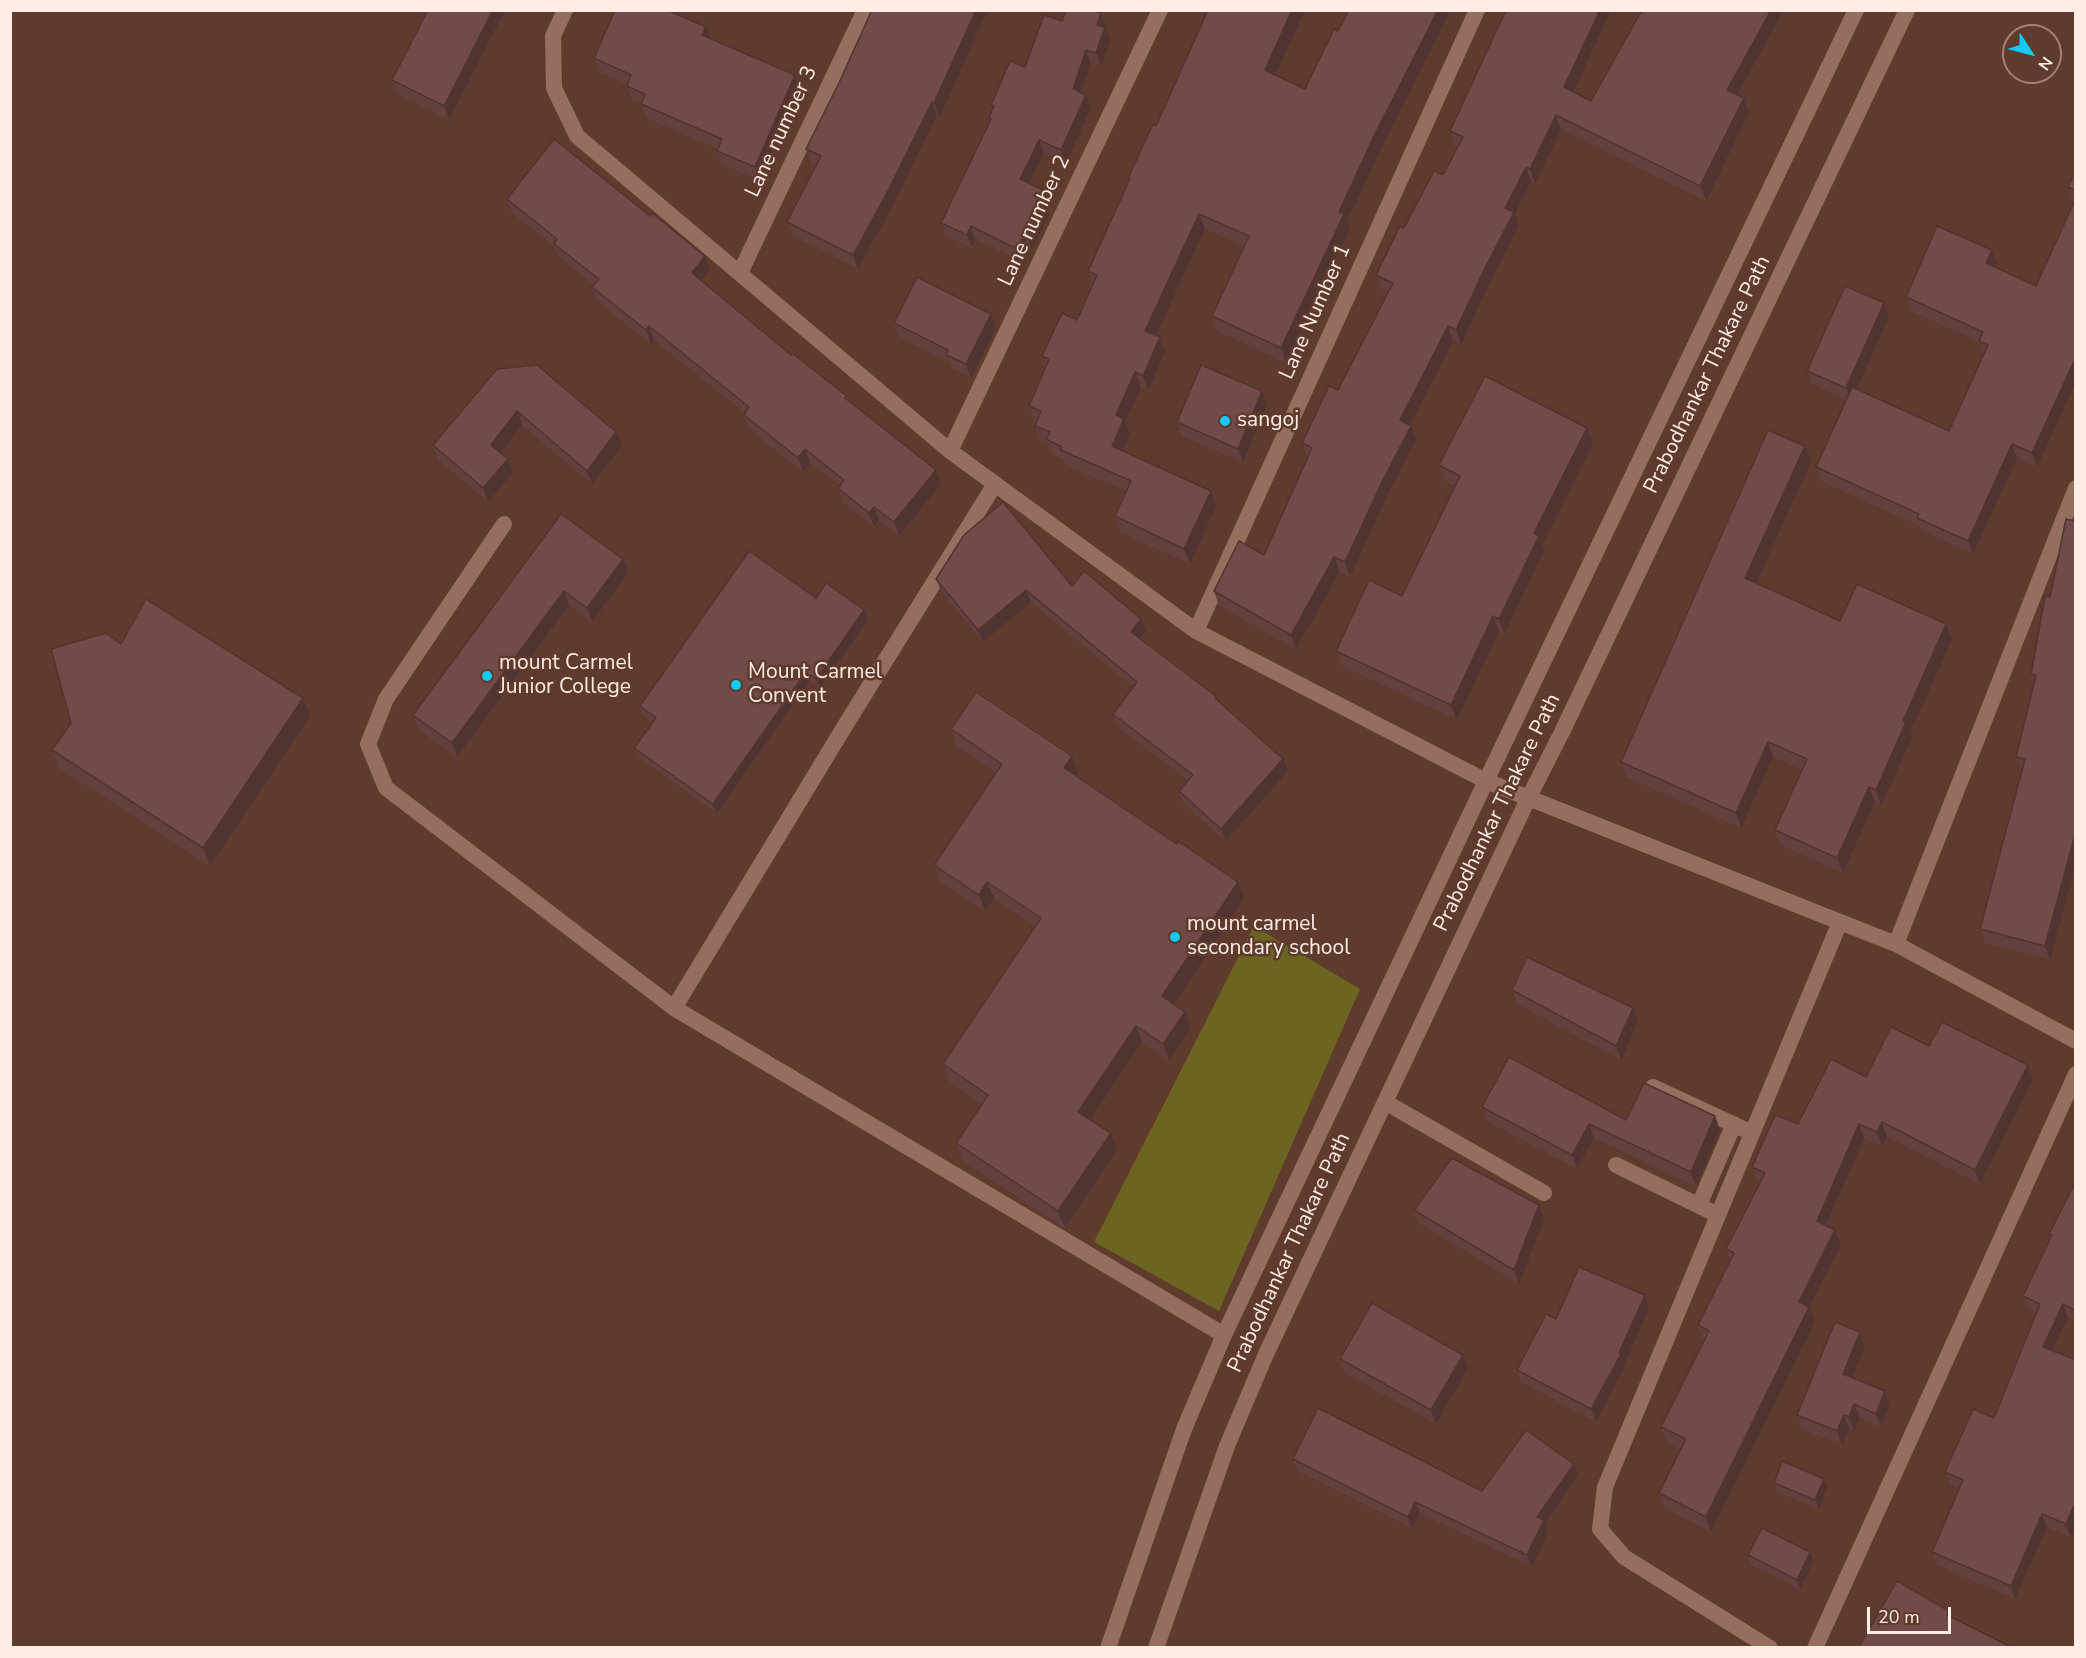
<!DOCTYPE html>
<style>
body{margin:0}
#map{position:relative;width:2086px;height:1658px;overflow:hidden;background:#5e3b2c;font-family:"Nunito Sans",sans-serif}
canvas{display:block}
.frame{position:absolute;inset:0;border:12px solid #feece5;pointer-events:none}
.north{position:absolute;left:2002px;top:24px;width:60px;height:60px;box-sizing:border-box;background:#5e3b2c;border:2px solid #9e8276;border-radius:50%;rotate:126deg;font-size:16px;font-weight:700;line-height:24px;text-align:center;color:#feece5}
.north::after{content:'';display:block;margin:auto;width:21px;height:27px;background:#14cafb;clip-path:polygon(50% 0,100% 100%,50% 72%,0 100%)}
.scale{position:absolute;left:1867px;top:1607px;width:84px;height:27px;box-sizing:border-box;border:3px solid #feece5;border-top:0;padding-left:8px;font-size:18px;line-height:21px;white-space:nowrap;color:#feece5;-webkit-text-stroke:4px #5e3b2c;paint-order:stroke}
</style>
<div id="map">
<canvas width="2086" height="1658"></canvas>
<div class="frame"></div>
<div class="north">N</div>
<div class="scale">20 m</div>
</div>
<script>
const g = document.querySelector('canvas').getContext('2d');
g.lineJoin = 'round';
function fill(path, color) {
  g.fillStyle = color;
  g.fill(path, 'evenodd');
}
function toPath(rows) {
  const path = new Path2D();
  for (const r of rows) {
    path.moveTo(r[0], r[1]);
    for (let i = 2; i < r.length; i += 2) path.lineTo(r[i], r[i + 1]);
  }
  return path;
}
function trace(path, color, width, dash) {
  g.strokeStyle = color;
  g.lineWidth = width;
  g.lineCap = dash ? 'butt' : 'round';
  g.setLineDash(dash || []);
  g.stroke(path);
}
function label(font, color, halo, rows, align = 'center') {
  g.font = font + ' "Nunito Sans",sans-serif';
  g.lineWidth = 5;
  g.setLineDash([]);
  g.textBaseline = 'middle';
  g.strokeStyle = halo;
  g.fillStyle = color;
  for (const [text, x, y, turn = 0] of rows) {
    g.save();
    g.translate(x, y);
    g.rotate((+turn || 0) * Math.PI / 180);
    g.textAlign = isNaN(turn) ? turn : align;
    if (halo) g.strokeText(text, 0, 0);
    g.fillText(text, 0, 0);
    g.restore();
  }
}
fill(toPath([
 [1254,926,1360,989,1219,1311,1094,1242]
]), '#6b6521');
trace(toPath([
 [565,10,553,36,554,88,577,136,950,451,1196,631,1486,781,1840,922],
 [740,273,865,10],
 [950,451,1160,10],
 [504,524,386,699,368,744,386,788,674,1008,1224,1335],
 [1196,631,1477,10],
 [1896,944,2076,1041],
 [674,1008,843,729,995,484],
 [1653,1087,1752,1133],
 [1385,1102,1544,1193],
 [1616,1165,1718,1215],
 [1699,1205,1734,1124],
 [1770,1648,1624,1557,1600,1529,1605,1487,1840,922,1896,944,2076,488],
 [1815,1648,2076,1074]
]), '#956e5d', 16);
trace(toPath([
 [1108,1648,1184,1429,1224,1335,1486,781,1856,10],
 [1156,1648,1227,1446,1266,1354,1528,799,1562,732,1907,10]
]), '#956e5d', 16);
fill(toPath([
 [428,10,449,120,397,94,392,80],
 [872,10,997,10,995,15,987,11,940,117,937,115,894,203,858,269,792,235,787,222,816,165,811,163,806,149,838,85],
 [1305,10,1275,75,1305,89,1349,10,1451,10,1380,151,1347,221,1350,229,1286,363,1217,331,1212,316,1244,246,1205,229,1156,335,1160,337,1165,352,1148,391,1141,388,1125,422,1130,434,1122,451,1211,491,1216,506,1190,564,1120,532,1115,516,1126,491,1066,465,1064,460,1052,454,1048,444,1040,441,1035,426,1037,422,1035,421,1029,406,1046,367,1042,356,1077,320,1093,285,1088,271,1129,181,1128,178],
 [1784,10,1737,95,1749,113,1706,201,1561,130,1535,183,1531,181,1515,214,1519,226,1490,282,1461,345,1453,341,1410,425,1411,426,1416,440,1387,496,1350,577,1340,572,1296,649,1219,606,1214,591,1264,555,1308,458,1307,457,1302,443,1338,390,1388,293,1381,289,1376,275,1404,228,1443,175,1458,146,1455,145,1450,131,1574,92,1591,101],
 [1101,13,1110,40,1101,66,1091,63,1081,93,1086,95,1091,108,1066,163,1044,153,1029,183,1043,190,1048,203,1046,207,1049,215,1032,250,1028,248,1022,261,975,239,972,248,946,236,941,223,990,121,989,118,993,110,991,105,1025,67,1062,21],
 [710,38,800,89,760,181,722,164,717,151,718,149,646,118,641,104,632,100,627,86,627,85,599,72,594,58],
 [2076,170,2076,382,2037,467,2017,458,1973,554,1922,531,1920,526,1821,481,1816,467,1846,400,1812,384,1807,371,1889,317,1857,389,1949,431,1984,354,1980,342,1911,311,1906,297,1997,264,1995,267,2036,286,2074,202,2073,201,2068,187],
 [507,199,650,216,705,256,710,269,701,281,791,355,847,396,849,401,936,470,941,484,899,536,879,520,874,527,843,502,838,488,840,486,810,463,803,472,749,429,744,415,745,413,654,340,651,344,597,301,592,287,594,285,559,257,555,247,512,213],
 [991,314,996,328,971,378,951,368,948,361,899,337,894,323],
 [497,369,622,446,592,484,522,425,500,453,513,473,488,502,438,459,433,445],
 [1262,391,1267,405,1243,462,1182,436,1177,422],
 [1593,443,1542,545,1544,551,1504,634,1499,631,1457,720,1342,666,1336,651,1402,596,1455,486,1445,481,1439,465],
 [1805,446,1811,462,1756,583,1840,621,1946,624,1952,639,1910,733,1912,738,1881,805,1875,802,1843,873,1780,845,1775,830,1802,770,1773,757,1741,828,1627,777,1621,762],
 [561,514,628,573,592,622,569,605,457,757,418,729,413,715],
 [2076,521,2076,863,2050,960,1985,943,1980,929,2022,771,2016,757,2034,683,2031,674],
 [936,579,1072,586,1146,631,1140,638,1218,701,1288,771,1226,841,1183,803,1179,791,1188,780,1117,726,1113,714,1133,687,1031,602,983,642,941,591],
 [816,598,864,610,868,620,820,688,809,682,717,813,638,757,634,748,653,722,643,715,640,706],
 [121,644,310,716,210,866,59,768,52,750,71,723],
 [951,729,1078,773,1076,776,1177,844,1238,882,1244,898,1174,1004,1185,1012,1191,1028,1169,1061,1142,1042,1090,1120,1117,1150,1065,1228,962,1160,956,1143,982,1104,949,1081,943,1064,1035,926,994,898,985,911,940,882,934,865,996,773,957,746],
 [1512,990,1638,1022,1621,1060,1517,1004],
 [1929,1046,2028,1065,2033,1080,1980,1184,1887,1137,1882,1147,1864,1138,1827,1226,1841,1245,1809,1307,1815,1322,1711,1532,1665,1508,1659,1493,1681,1449,1666,1442,1661,1427,1704,1340,1703,1340,1698,1325,1730,1260,1726,1249,1759,1183,1758,1182,1752,1167,1798,1124,1866,1077],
 [1482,1107,1626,1120,1715,1116,1720,1130,1696,1186,1594,1138,1577,1169,1487,1121],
 [2076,1181,2076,1321,2068,1317,2052,1350,2076,1360,2076,1525,2070,1537,2047,1527,2015,1599,1937,1565,1932,1552,1959,1489,1950,1485,1945,1472,1994,1418,2037,1313,2028,1309,2023,1296,2051,1238,2049,1234],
 [1414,1210,1544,1219,1519,1284,1420,1224],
 [1645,1295,1649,1308,1625,1364,1625,1366,1596,1422,1521,1382,1517,1370,1556,1319],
 [1865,1346,1852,1377,1885,1391,1890,1405,1881,1427,1860,1418,1854,1431,1849,1429,1842,1445,1802,1429,1797,1415],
 [1340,1359,1468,1368,1436,1424,1345,1373],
 [1293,1459,1482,1491,1578,1475,1545,1523,1548,1532,1532,1567,1420,1513,1412,1528,1297,1471],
 [1774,1483,1827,1488,1819,1509,1777,1492],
 [1748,1555,1813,1562,1800,1589,1751,1565]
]), '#62403d');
fill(toPath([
 [493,10,505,10,449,120,444,106],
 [976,10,986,10,987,11,940,117,934,103],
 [1292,10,1305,10,1271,85,1265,70],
 [1438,10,1451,10,1380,151,1347,221,1350,229,1286,363,1281,348,1339,212,1374,136],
 [1600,10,1611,10,1569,101,1564,87],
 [1771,10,1784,10,1732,104,1727,90],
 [1101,13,1110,40,1101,66,1096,53,1097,25],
 [706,27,711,41,702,35],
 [1086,50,1091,63,1078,102,1073,89],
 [795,75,800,89,760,181,755,167],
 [1086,95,1091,108,1066,163,1061,150],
 [1744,98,1749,113,1706,201,1700,186],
 [932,102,937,115,894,203,858,269,853,255],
 [1556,115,1561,130,1535,183,1530,169],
 [1039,140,1044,153,1025,191,1020,179],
 [1526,167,1531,181,1515,214,1519,226,1490,282,1461,345,1456,330,1505,208],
 [1043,190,1048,203,1046,207,1049,215,1032,250,1027,237,1039,199],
 [1199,214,1205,229,1151,346,1145,331],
 [971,226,975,239,972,248,967,235],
 [1024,235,1028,248,1022,261,1017,249],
 [1992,250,1997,264,1991,277,1986,263],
 [705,256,710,269,697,287,692,273],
 [1884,303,1889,317,1851,402,1846,388],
 [991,314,996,328,971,378,966,364],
 [649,326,654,340,651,344,646,330],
 [1448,326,1453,341,1405,435,1400,420],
 [1160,337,1165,352,1148,391,1143,376],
 [2076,357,2076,382,2037,467,2032,453],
 [1135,372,1141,388,1125,422,1130,434,1118,461,1112,446,1116,415],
 [1262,391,1267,405,1243,462,1238,449],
 [517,411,522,425,496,459,491,445],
 [1411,426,1416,440,1387,496,1350,577,1345,562,1382,482],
 [1587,428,1593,443,1542,545,1544,551,1504,634,1499,619,1534,533],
 [616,432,622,446,592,484,587,471],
 [2012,444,2017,458,1973,554,1968,541],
 [1805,446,1811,462,1751,594,1745,578],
 [805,449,810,463,803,472,798,458],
 [508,459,513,473,488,502,483,488],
 [936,470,941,484,899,536,894,522],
 [1211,491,1216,506,1190,564,1184,549],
 [874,507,879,520,874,527,869,513],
 [1334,557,1340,572,1296,649,1291,635],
 [623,559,628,573,592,622,587,608],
 [1026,590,1031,602,983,642,978,630],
 [564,591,569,605,457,757,452,743],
 [864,610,868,620,820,688,816,679],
 [1493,616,1499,631,1457,720,1451,705],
 [1141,619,1146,631,1135,644,1131,632],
 [1946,624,1952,639,1910,733,1912,738,1881,805,1876,790,1903,721],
 [806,672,809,682,717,813,713,804],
 [303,698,310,716,210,866,203,848],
 [1768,742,1773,757,1741,828,1736,813],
 [1072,756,1078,773,1070,785,1064,768],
 [1283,759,1288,771,1226,841,1221,829],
 [1869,787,1875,802,1843,873,1837,858],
 [2076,831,2076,863,2050,960,2045,946],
 [987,882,994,898,985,911,979,895],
 [1238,882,1244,898,1168,1013,1162,996],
 [1633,1008,1638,1022,1621,1060,1616,1046],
 [1185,1012,1191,1028,1169,1061,1163,1044],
 [1136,1026,1142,1042,1085,1128,1078,1112],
 [2028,1065,2033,1080,1980,1184,1975,1170],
 [1715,1116,1720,1130,1696,1186,1691,1172],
 [1882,1122,1887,1137,1882,1147,1877,1132],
 [1589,1124,1594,1138,1577,1169,1572,1155],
 [1859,1124,1864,1138,1822,1235,1817,1221],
 [1111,1133,1117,1150,1065,1228,1058,1211],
 [1539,1205,1544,1219,1519,1284,1514,1270],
 [1835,1230,1841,1245,1804,1317,1799,1302],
 [1645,1295,1649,1308,1625,1364,1625,1366,1596,1422,1591,1409,1619,1353],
 [2063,1304,2068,1317,2047,1360,2043,1347],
 [1809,1307,1815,1322,1711,1532,1706,1517],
 [1860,1332,1865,1346,1848,1387,1843,1374],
 [1463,1355,1468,1368,1436,1424,1431,1410],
 [1885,1391,1890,1405,1881,1427,1876,1414],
 [1854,1404,1860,1418,1854,1431,1849,1417],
 [1844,1415,1849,1429,1842,1445,1837,1431],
 [1574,1464,1578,1475,1545,1523,1548,1532,1532,1567,1527,1555,1537,1517],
 [1824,1479,1827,1488,1819,1509,1815,1500],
 [2076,1501,2076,1525,2070,1537,2066,1524],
 [1415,1502,1420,1513,1412,1528,1408,1517],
 [2042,1514,2047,1527,2015,1599,2011,1586],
 [1810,1552,1813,1562,1800,1589,1797,1580]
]), '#503432');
const building = toPath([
 [428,10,493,10,444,106,392,80,428,10],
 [615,10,667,10,706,27,702,35,795,75,755,167,717,151,722,139,641,104,645,94,627,86,631,75,594,58,615,10],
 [872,10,976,10,934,103,932,102,889,189,853,255,787,222,821,156,806,149,838,85,872,10],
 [1066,10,1093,10,1101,13,1097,25,1105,27,1096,53,1086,50,1073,89,1086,95,1061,150,1039,140,1020,179,1043,190,1039,199,1044,202,1027,237,1024,235,1017,249,971,226,967,235,941,223,991,119,989,118,994,106,991,105,1010,61,1025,67,1044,15,1062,21,1066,10],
 [1208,10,1292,10,1265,70,1305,89,1334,29,1338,31,1349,10,1438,10,1374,136,1339,212,1344,214,1281,348,1212,316,1249,236,1199,214,1145,331,1160,337,1143,376,1135,372,1116,415,1124,419,1112,446,1211,491,1184,549,1115,516,1131,481,1061,450,1062,447,1046,439,1050,432,1035,426,1041,411,1029,406,1049,359,1042,356,1062,313,1077,320,1097,275,1088,271,1130,179,1128,178,1153,124,1156,126,1208,10],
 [1506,10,1600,10,1564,87,1591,101,1642,10,1771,10,1727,90,1744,98,1700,186,1556,115,1530,169,1526,167,1505,208,1514,212,1485,268,1456,330,1448,326,1400,420,1411,426,1382,482,1345,562,1334,557,1291,635,1214,591,1239,541,1264,555,1312,448,1302,443,1329,386,1338,390,1393,283,1376,275,1400,226,1404,228,1434,171,1443,175,1463,137,1450,131,1506,10],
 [554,139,650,216,652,213,705,256,692,273,791,355,792,353,847,396,845,398,936,470,894,522,874,507,869,513,838,488,844,480,805,449,798,458,744,415,749,407,649,326,646,330,592,287,599,279,554,244,557,239,507,199,554,139],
 [2076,170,2076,191,2068,187,2076,170],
 [2076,198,2076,357,2032,453,2012,444,1968,541,1917,518,1919,514,1816,467,1852,387,1949,431,1988,345,1979,341,1983,332,1906,297,1937,226,1992,250,1986,263,2036,286,2076,198],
 [917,277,991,314,966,364,946,355,948,350,894,323,917,277],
 [1845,286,1884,303,1846,388,1807,371,1845,286],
 [537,365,616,432,587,471,517,411,491,445,508,459,483,488,433,445,497,369,537,365],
 [1201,365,1262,391,1238,449,1177,422,1201,365],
 [1485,376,1587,428,1534,533,1539,536,1499,619,1493,616,1451,705,1336,651,1369,580,1402,596,1460,476,1439,465,1485,376],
 [1768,430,1805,446,1745,578,1840,621,1857,584,1946,624,1903,721,1906,722,1876,790,1869,787,1837,858,1775,830,1807,759,1768,742,1736,813,1621,762,1768,430],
 [1003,502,1072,586,1084,571,1141,619,1131,632,1216,696,1215,698,1283,759,1221,829,1179,791,1193,775,1113,714,1137,682,1026,590,978,630,936,579,964,535,1003,502],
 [561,514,623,559,587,608,564,591,452,743,413,715,561,514],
 [2066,519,2076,521,2076,831,2045,946,1980,929,2025,759,2016,757,2036,675,2031,674,2045,596,2050,597,2066,519],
 [749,551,816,598,826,583,864,610,816,679,806,672,713,804,634,748,656,718,640,706,749,551],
 [146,599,303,698,203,848,52,750,71,723,51,649,106,633,121,644,146,599],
 [976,692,1072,756,1064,768,1177,844,1178,841,1238,882,1162,996,1185,1012,1163,1044,1136,1026,1078,1112,1111,1133,1058,1211,956,1143,988,1095,943,1064,1041,918,987,882,979,895,934,865,1002,764,951,729,976,692],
 [1527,957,1633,1008,1616,1046,1512,990,1527,957],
 [1942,1022,2028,1065,1975,1170,1882,1122,1877,1132,1859,1124,1817,1221,1835,1230,1799,1302,1809,1307,1706,1517,1659,1493,1686,1439,1661,1427,1709,1331,1698,1325,1734,1253,1726,1249,1765,1173,1752,1167,1775,1115,1798,1124,1831,1059,1866,1077,1891,1027,1929,1046,1942,1022],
 [1509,1057,1626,1120,1644,1083,1715,1116,1691,1172,1589,1124,1572,1155,1482,1107,1509,1057],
 [1452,1158,1539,1205,1514,1270,1414,1210,1452,1158],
 [2076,1181,2076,1311,2063,1304,2043,1347,2076,1360,2076,1501,2066,1524,2042,1514,2011,1586,1932,1552,1963,1480,1945,1472,1973,1409,1994,1418,2040,1304,2023,1296,2052,1235,2049,1234,2076,1181],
 [1579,1267,1645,1295,1619,1353,1621,1354,1591,1409,1517,1370,1546,1314,1556,1319,1579,1267],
 [1372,1303,1463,1355,1431,1410,1340,1359,1372,1303],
 [1835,1322,1860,1332,1843,1374,1885,1391,1876,1414,1854,1404,1849,1417,1844,1415,1837,1431,1797,1415,1835,1322],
 [1318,1408,1482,1491,1526,1430,1574,1464,1537,1517,1544,1520,1527,1555,1415,1502,1408,1517,1293,1459,1318,1408],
 [1782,1461,1824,1479,1815,1500,1774,1483,1782,1461],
 [1762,1528,1810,1552,1797,1580,1748,1555,1762,1528],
 [1897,1581,1949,1611,1947,1615,2011,1647,1859,1647,1897,1581]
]);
fill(building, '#724a47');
trace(building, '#503432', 1.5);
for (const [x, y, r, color] of [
 [1225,421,6,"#14cafb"],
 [487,676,6,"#14cafb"],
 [736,685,6,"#14cafb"],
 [1175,937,6,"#14cafb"]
]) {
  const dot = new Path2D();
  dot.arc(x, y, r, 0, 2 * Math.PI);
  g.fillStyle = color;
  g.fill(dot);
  trace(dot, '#5e3b2c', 2);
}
label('21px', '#feece5', '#5e3b2c', [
 ["Lane number 3",782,132,-65],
 ["Lane number 2",1035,221,-65],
 ["Lane Number 1",1316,312,-66],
 ["Prabodhankar Thakare Path",1708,375,-64],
 ["Prabodhankar Thakare Path",1498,813,-64],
 ["Prabodhankar Thakare Path",1290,1253,-65]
]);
label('21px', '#feece5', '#5e3b2c', [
 ["sangoj",1237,421],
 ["mount Carmel",499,664],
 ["Junior College",499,688],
 ["Mount Carmel",748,673],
 ["Convent",748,697],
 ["mount carmel",1187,925],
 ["secondary school",1187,949]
], 'left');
</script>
